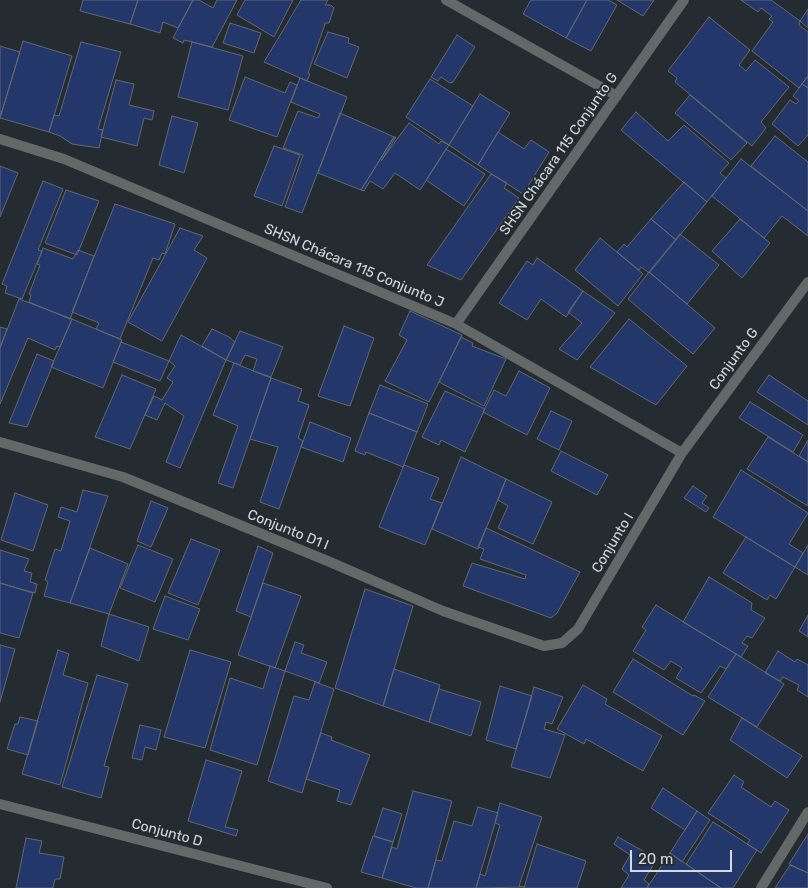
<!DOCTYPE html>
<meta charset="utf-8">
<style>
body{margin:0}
#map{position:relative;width:808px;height:888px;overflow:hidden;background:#242c31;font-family:Rubik,sans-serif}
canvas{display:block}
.scale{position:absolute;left:630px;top:850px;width:102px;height:22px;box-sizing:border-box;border:2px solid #d4d9dc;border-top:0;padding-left:6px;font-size:15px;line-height:18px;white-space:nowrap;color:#d4d9dc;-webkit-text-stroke:4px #242c31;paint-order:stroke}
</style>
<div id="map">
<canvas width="808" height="888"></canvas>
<div class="scale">20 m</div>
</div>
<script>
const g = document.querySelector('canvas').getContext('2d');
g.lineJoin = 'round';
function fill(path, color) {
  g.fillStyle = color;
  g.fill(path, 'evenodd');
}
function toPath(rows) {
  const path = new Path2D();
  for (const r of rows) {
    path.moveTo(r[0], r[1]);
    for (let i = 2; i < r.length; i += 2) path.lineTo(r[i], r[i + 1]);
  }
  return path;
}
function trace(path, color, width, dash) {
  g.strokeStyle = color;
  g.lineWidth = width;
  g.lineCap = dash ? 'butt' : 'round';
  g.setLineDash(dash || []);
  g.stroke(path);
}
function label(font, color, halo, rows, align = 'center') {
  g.font = font + ' Rubik,sans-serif';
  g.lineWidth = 4;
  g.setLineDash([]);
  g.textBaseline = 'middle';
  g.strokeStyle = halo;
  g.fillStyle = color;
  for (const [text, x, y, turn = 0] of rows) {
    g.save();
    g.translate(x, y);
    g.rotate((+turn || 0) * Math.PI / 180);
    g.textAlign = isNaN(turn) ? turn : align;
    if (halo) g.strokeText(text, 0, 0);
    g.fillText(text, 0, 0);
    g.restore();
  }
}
const building = toPath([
 [83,0,138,0,130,24,80,11,83,0],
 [138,0,193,0,178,28,163,22,160,33,130,24,138,0],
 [193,0,199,0,213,8,217,0,237,0,212,47,184,40,183,43,173,38,193,0],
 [245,0,293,0,274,37,237,15,245,0],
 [301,0,328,0,325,5,331,5,334,8,329,23,325,23,324,27,308,73,310,74,307,81,264,62,301,0],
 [531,0,587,0,566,38,523,14,531,0],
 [587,0,608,0,617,5,591,51,566,38,587,0],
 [617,0,654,0,643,16,617,0],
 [741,0,771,0,800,21,799,25,808,32,808,76,799,88,752,51,773,22,769,19,772,16,761,8,758,12,741,0],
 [808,9,808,28,800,21,808,9],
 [709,17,750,50,739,65,746,71,755,60,789,87,761,122,766,128,752,146,675,82,677,78,668,71,709,17],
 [230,23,261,33,254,53,223,43,230,23],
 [328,32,349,38,348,43,359,47,347,78,314,64,328,32],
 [457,35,475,47,453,82,450,83,441,77,438,81,431,77,457,35],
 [23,41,72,56,49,132,0,118,23,41],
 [81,42,121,52,98,129,103,130,99,148,72,144,60,136,49,132,54,115,59,116,81,42],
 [192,42,243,56,228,110,178,97,192,42],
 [0,46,20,52,0,118,0,46],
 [808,76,808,88,802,84,808,76],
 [245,77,285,93,290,82,297,85,277,137,229,120,245,77],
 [300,78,347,97,302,213,285,207,303,155,283,148,298,111,318,118,320,114,291,102,300,78],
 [430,79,473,106,449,145,406,117,430,79],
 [116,80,134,84,129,105,154,111,152,120,144,118,137,146,101,137,116,80],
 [802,84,808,88,808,135,798,146,772,124,790,100,796,104,799,101,793,96,802,84],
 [480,94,510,113,478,165,449,145,480,94],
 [690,95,747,143,731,160,675,113,690,95],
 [636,112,668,141,684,125,729,163,720,173,726,178,707,202,621,130,636,112],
 [340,113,394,137,361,190,318,173,340,113],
 [172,116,198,123,184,173,159,165,172,116],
 [409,123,439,144,441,141,449,145,420,190,395,173,383,189,370,181,364,191,361,190,394,137,396,137,381,161,409,123],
 [498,132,524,149,531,140,549,152,523,194,478,165,498,132],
 [775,136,808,162,808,211,751,166,775,136],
 [274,146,300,155,282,206,254,196,274,146],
 [446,149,485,174,464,206,426,180,446,149],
 [741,159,808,211,808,236,782,216,764,238,712,196,741,159],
 [0,166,18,173,0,217,0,166],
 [491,174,507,183,504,188,519,198,500,225,461,280,427,265,491,174],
 [43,181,63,189,38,250,42,251,22,299,5,293,7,286,2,284,43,181],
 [684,182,707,202,676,240,651,219,684,182],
 [66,190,99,201,77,255,45,243,66,190],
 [115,204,175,224,165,254,162,253,159,260,153,258,120,339,96,329,99,323,72,312,115,204],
 [651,219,676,240,649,273,641,267,639,270,617,252,624,244,627,247,651,219],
 [740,219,770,243,742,278,712,251,740,219],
 [180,228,203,236,194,250,207,258,162,341,128,322,180,228],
 [680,234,719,265,687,304,649,272,680,234],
 [600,238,643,274,618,306,575,270,600,238],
 [43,248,73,259,78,250,94,256,70,319,29,302,31,295,29,294,40,265,37,264,43,248],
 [537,258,583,291,566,317,541,299,527,320,499,303,527,261,533,265,537,258],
 [649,272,715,328,693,354,628,299,649,272],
 [583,291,615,313,577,360,559,349,582,323,568,312,583,291],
 [19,299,72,319,60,347,57,346,55,350,28,338,0,404,0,348,19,299],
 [410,311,462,335,429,402,385,381,407,340,399,335,410,311],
 [72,319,122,340,103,388,51,367,72,319],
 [629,319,687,366,656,405,590,367,629,319],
 [344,326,374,338,350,406,318,396,344,326],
 [0,327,7,329,0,348,0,327],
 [212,329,229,337,235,342,226,360,202,346,212,329],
 [240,331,283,347,271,377,253,371,257,359,245,355,240,365,226,360,240,331],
 [181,335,226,360,180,468,166,462,184,416,165,403,157,420,145,415,154,396,162,400,173,382,167,378,175,366,169,361,181,335],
 [461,337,473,343,472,346,506,359,484,406,439,382,461,337],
 [121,342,169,361,160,381,113,362,121,342],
 [37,354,54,361,49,374,27,427,9,423,37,354],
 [234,363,271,378,233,488,218,483,238,426,213,415,234,363],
 [519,371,550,388,527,435,483,412,494,390,506,396,519,371],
 [122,375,156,389,130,449,95,437,122,375],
 [769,375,808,401,808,425,757,392,769,375],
 [271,378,302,389,298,401,309,405,298,438,303,441,279,509,260,502,278,447,250,439,271,378],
 [380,385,428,404,417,432,369,413,380,385],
 [445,391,485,409,465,452,441,440,439,445,422,437,445,391],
 [750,402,803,435,793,452,739,418,750,402],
 [551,411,572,421,559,450,537,439,551,411],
 [369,413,417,432,403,467,366,452,365,455,355,451,369,413],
 [310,422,351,438,343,462,301,447,310,422],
 [768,437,808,462,808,506,747,469,768,437],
 [808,440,808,462,799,456,808,440],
 [561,451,608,475,597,495,551,471,561,451],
 [461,457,506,479,478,549,432,529,461,457],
 [404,465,439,478,430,499,442,503,425,545,379,527,404,465],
 [741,470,808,513,789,544,803,553,795,567,713,517,741,470],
 [506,479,552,502,533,544,498,528,508,506,498,500,506,479],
 [693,486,707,496,702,503,709,508,706,512,684,498,693,486],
 [83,490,108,496,70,603,44,596,48,582,45,580,55,549,61,551,70,521,58,517,61,507,77,512,83,490],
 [15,493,48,505,33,551,1,540,15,493],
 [151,501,168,508,151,547,137,541,151,501],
 [486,528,580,572,557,613,551,618,463,586,472,563,525,579,526,575,480,559,484,549,478,547,486,528],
 [746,537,795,567,776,599,770,595,767,600,723,573,746,537],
 [191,539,220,550,198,605,168,593,191,539],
 [138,545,173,559,155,602,120,588,138,545],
 [808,545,808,575,795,567,808,545],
 [258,546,273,553,251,617,236,611,258,546],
 [90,548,128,564,109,614,70,603,90,548],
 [0,550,29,559,24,571,32,573,30,582,37,584,35,593,0,583,0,550],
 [709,577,752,603,751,610,765,618,752,638,747,636,742,643,748,646,741,657,683,622,709,577],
 [0,583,33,593,19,638,0,633,0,583],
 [263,583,301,596,275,668,238,655,263,583],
 [365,589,413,606,383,706,335,688,365,589],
 [165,596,200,609,188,640,153,629,165,596],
 [656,605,736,654,726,669,720,666,701,693,676,678,682,668,671,661,664,670,633,651,646,630,642,627,656,605],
 [109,614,149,627,139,661,101,646,109,614],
 [808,615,808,637,799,631,808,615],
 [295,642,304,645,301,653,327,662,319,683,285,671,295,642],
 [0,645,15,649,0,702,0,645],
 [58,650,69,654,63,675,88,683,60,785,22,774,58,650],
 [190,650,231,662,205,748,164,737,190,650],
 [778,651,795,662,797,659,808,665,808,697,797,690,799,685,783,677,780,681,765,673,778,651],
 [736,654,784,684,757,727,708,697,736,654],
 [633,659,693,696,694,695,705,701,683,735,613,692,633,659],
 [270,666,285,671,257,765,210,750,230,678,263,689,270,666],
 [394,669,440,685,429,722,383,706,394,669],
 [97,675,128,684,104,766,109,767,101,798,62,787,97,675],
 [315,682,334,689,302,793,268,781,294,696,309,700,315,682],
 [583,685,607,699,605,704,662,736,643,771,586,739,584,744,557,729,583,685],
 [500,686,532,696,516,749,486,740,500,686],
 [534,687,563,697,552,724,546,722,544,729,565,735,550,778,511,767,534,687],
 [439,689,481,702,471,736,429,722,439,689],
 [20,717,38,721,28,755,7,749,15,724,18,724,20,717],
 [742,718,802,756,787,778,730,740,742,718],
 [140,725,161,730,156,750,145,747,142,760,132,758,140,725],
 [321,733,332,737,331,740,370,755,351,805,337,801,340,790,306,779,321,733],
 [206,760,242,771,225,827,238,830,236,836,188,821,206,760],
 [734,775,744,782,741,787,771,807,775,801,789,810,761,853,747,844,750,840,708,813,734,775],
 [663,788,697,811,685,830,651,808,663,788],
 [413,791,452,801,428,888,416,888,382,878,392,847,397,849,413,791],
 [500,803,542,817,519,886,524,887,476,888,480,874,485,876,500,825,495,823,500,803],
 [478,807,498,813,476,888,428,888,436,860,442,861,454,821,472,826,478,807],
 [383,808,402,814,393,842,374,836,383,808],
 [697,811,710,820,682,862,670,853,697,811],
 [713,822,757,850,733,888,721,888,686,864,713,822],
 [808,834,808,873,789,864,808,834],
 [373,836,393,842,382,878,361,872,373,836],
 [618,837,657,859,644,880,649,884,647,888,621,888,629,875,622,869,630,855,614,844,618,837],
 [26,838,42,841,39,853,64,857,60,879,55,879,53,888,16,888,26,838],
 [537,844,586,861,577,888,524,888,537,844],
 [670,853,686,864,721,888,647,888,670,853],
 [790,865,808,873,808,888,775,888,790,865]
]);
fill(building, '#23376a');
trace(building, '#646871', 1);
trace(toPath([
 [446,0,617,96],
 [0,139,64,159,456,324,682,453],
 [456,324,684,0],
 [0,442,123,477,330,562,443,611,544,646,562,643,578,629,682,453,808,282],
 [0,804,327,888],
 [761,888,808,812]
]), '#636868', 10);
label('14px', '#d4d9dc', '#242c31', [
 ["SHSN Chácara 115 Conjunto G",559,154,-55],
 ["SHSN Chácara 115 Conjunto J",354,266,23],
 ["Conjunto G",734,359,-54],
 ["Conjunto D1 I",288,530,22],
 ["Conjunto I",613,543,-59],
 ["Conjunto D",167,833,15]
]);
</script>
